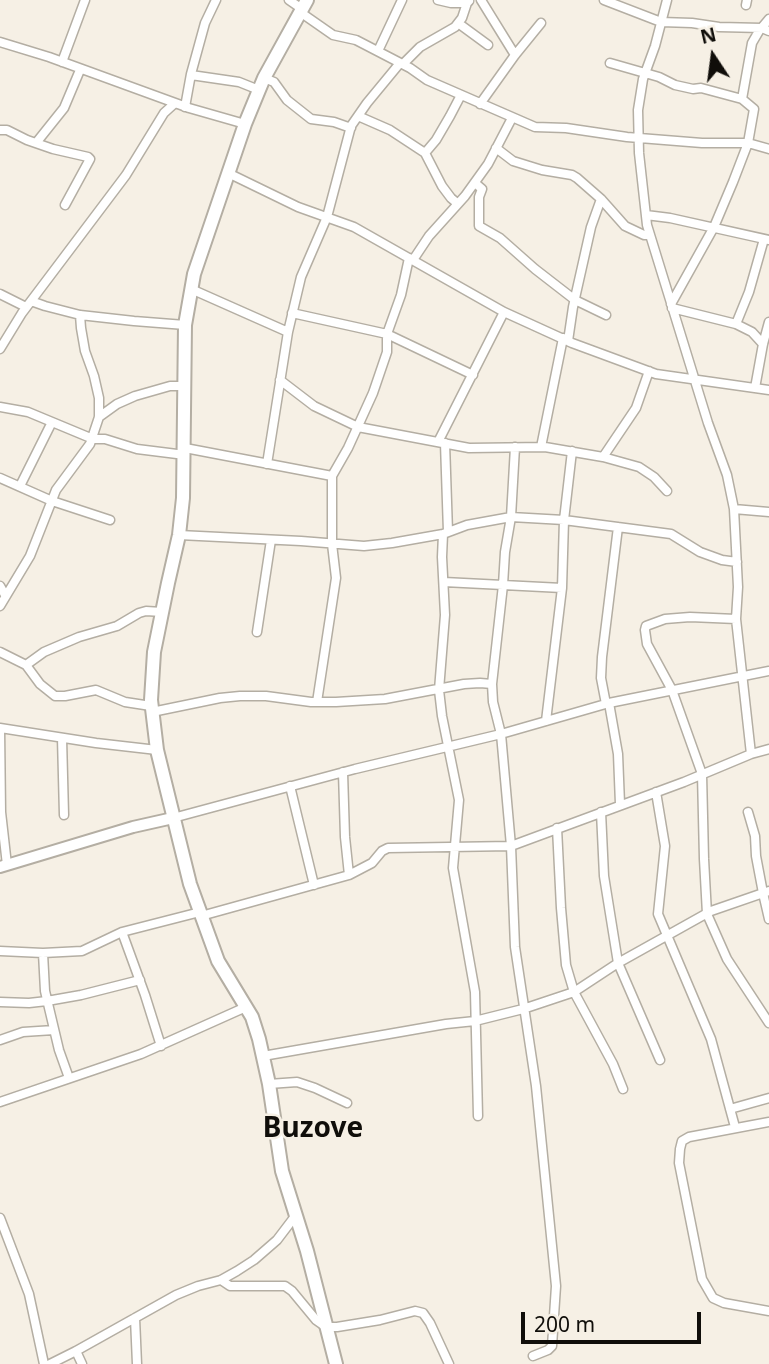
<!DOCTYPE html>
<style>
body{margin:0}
#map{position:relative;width:769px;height:1364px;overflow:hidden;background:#f6f0e5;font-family:"Noto Sans",sans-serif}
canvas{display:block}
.north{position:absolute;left:678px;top:21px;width:70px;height:70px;-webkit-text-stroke:5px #f6f0e5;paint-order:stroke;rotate:347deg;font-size:19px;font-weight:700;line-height:28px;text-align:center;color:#100e0a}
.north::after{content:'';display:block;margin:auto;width:24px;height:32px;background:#100e0a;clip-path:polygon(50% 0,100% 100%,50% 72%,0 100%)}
.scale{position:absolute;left:521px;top:1312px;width:180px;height:32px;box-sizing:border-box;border:4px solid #100e0a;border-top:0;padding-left:9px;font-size:21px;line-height:24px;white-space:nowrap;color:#100e0a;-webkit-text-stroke:5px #f6f0e5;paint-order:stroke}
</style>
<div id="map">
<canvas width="769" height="1364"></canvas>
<div class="north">N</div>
<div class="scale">200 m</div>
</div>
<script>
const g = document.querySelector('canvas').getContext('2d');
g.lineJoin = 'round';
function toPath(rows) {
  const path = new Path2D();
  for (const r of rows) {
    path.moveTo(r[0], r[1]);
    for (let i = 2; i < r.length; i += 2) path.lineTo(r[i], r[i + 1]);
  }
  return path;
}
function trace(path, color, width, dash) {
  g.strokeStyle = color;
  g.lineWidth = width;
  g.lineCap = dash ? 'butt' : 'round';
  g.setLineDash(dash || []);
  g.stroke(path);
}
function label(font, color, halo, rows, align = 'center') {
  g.font = font + ' "Noto Sans",sans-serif';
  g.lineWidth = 5;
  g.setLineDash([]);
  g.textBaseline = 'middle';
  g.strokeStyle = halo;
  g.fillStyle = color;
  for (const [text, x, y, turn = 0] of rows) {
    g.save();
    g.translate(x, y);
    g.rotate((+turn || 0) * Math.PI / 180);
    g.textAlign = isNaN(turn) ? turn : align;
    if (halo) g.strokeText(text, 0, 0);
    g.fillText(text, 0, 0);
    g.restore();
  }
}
const minor = toPath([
 [289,0,302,9],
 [438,0,451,3,467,3,469,1],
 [481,0,515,55],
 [604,0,661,22,692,23,719,27,762,28,769,31],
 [667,0,655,46,643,79,638,110,639,153,647,225,708,423,727,475,734,509,738,587,736,619,751,754],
 [746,5,747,0],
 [300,12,333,35,356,40,410,68,427,80,535,127,566,128,627,137,702,143,748,143,769,149],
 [458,23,488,45],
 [0,42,49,57,189,108,245,124],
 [378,51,402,0],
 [62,62,85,0],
 [610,63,659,77,675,85,693,89,701,88,742,99,754,109,748,143,733,182,714,227,671,304],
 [403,64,420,47,455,27,462,18,467,3],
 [191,75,239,82,259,90],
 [264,78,274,82,287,100,311,119,334,122,351,128],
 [742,99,752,43,759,31,769,19],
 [480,104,515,55,541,23],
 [185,107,191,74,205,23,216,0],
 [358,116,390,130,425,153],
 [0,130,7,130,27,140,53,149,88,157,90,159,65,205],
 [36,143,64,108,80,70],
 [496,148,513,161,542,170,572,175,577,178,601,199,625,226,644,235,650,235],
 [228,173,298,207,354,227,504,312,572,343,656,374,769,390],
 [475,183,482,189,479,197,479,226,500,238,535,269,575,300,606,315],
 [458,204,451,198,442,186,425,153,436,140,450,116,461,95],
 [646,215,670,218,769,240],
 [413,260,429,236,465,196,488,164,512,118],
 [191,289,288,332],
 [0,294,26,307],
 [31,301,45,306,80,315,134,321,185,325],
 [672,308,736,324,752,332,763,344],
 [292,313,387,334,473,375],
 [736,324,749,292,764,239],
 [568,341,573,307,591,227,601,199],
 [0,349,22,313,126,175,164,113,175,103],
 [280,380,314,406,358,427,469,448,545,447,603,457,636,408,649,371],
 [755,388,763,344,769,322],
 [0,407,28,412,93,439,105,439,137,449,185,455],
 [99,417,117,404,135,396,170,386,184,386],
 [438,442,504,312],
 [445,443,448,532],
 [515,447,511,517,505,552,503,585,492,684,493,702,501,734,511,846,515,947,536,1086,556,1286,552,1346,548,1350,533,1356],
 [541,447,563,338],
 [185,448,332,476],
 [603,457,639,467,654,477,667,491],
 [267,464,288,332,301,277,327,217,351,126,367,103,400,63],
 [0,478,52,501,110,520],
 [20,486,52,422],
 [734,509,769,512],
 [443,534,442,557,445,615,439,690,442,716,459,800,453,868,475,992,478,1116],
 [179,535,301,541,364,546,392,543,443,534,467,525,511,517,564,520,671,534,700,552,722,560,737,562],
 [444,582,562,588],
 [0,586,5,595],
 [0,606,30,556,56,490,90,444,99,417,99,398,94,376,85,351,81,328,80,315],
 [736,619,690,617,665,619,646,626,645,630,647,644,672,690,702,774,704,859,707,914,727,959,769,1023],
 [257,632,271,540],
 [0,652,26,665,40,684,55,696,65,696,96,690,125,702,151,706],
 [26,665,44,652,79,637,117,626,139,613,146,611,162,612],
 [317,702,336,578,332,544,332,476,348,448,373,393,387,352,387,334,401,295,409,258],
 [609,703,618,754,620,804],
 [606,704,601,678,602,657,618,527],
 [152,712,220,698,240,696,266,696,311,702,336,702,385,699,464,684,480,683,492,684],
 [546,721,562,588,564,520,572,451],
 [0,728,96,743,157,750],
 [0,728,1,812,7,865],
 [62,738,64,815],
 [343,772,345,837,349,875],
 [290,786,314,885],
 [656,792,665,846,658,914,711,1039,735,1127],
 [601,812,604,876,618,963,660,1060],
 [748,812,755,836,756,856,763,893,769,919],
 [173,818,355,769,501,734,609,703,769,671],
 [557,828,561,908,566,965,574,992,613,1064,623,1089],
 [201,916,349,875,372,863,382,851,388,848,511,846,684,782,751,754,769,749],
 [122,932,145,995,161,1046],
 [0,951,43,953,82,951,122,932,200,912],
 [43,953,45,991,59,1050,69,1078],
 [0,1002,29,1003,47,1001,81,995,140,980],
 [0,1040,23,1032,54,1030],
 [263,1056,446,1024,475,1021,523,1009,574,992,618,963,711,911,769,891],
 [269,1084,297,1082,315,1088,347,1103],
 [0,1102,141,1054,246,1007],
 [730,1109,769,1098],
 [769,1122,689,1137,682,1141,680,1149,679,1163,702,1279,713,1298,724,1303,769,1311],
 [0,1218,29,1294,44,1364],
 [221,1280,230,1286,285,1286,292,1291,316,1320,326,1327,337,1327,380,1320,415,1311,423,1313,430,1323,449,1364],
 [135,1318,137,1364],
 [76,1351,82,1364],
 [50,1364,76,1351,176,1295,198,1286,221,1280,237,1271,254,1260,277,1240,296,1215]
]);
const major = toPath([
 [0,867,133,827,173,818]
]);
const highway = toPath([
 [307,0,264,78,259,90,245,124,194,274,185,325,183,498,179,535,168,583,154,652,151,700,157,750,190,884,218,961,252,1017,259,1039,269,1084,282,1171,307,1251,336,1364]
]);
trace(minor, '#b4aea3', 11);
trace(major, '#b4aea3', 14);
trace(highway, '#b4aea3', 16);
trace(minor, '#fff', 8);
trace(major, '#fff', 10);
trace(highway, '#fff', 12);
label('bold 28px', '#100e0a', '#f6f0e5', [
 ["Buzove",313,1129]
]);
</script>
